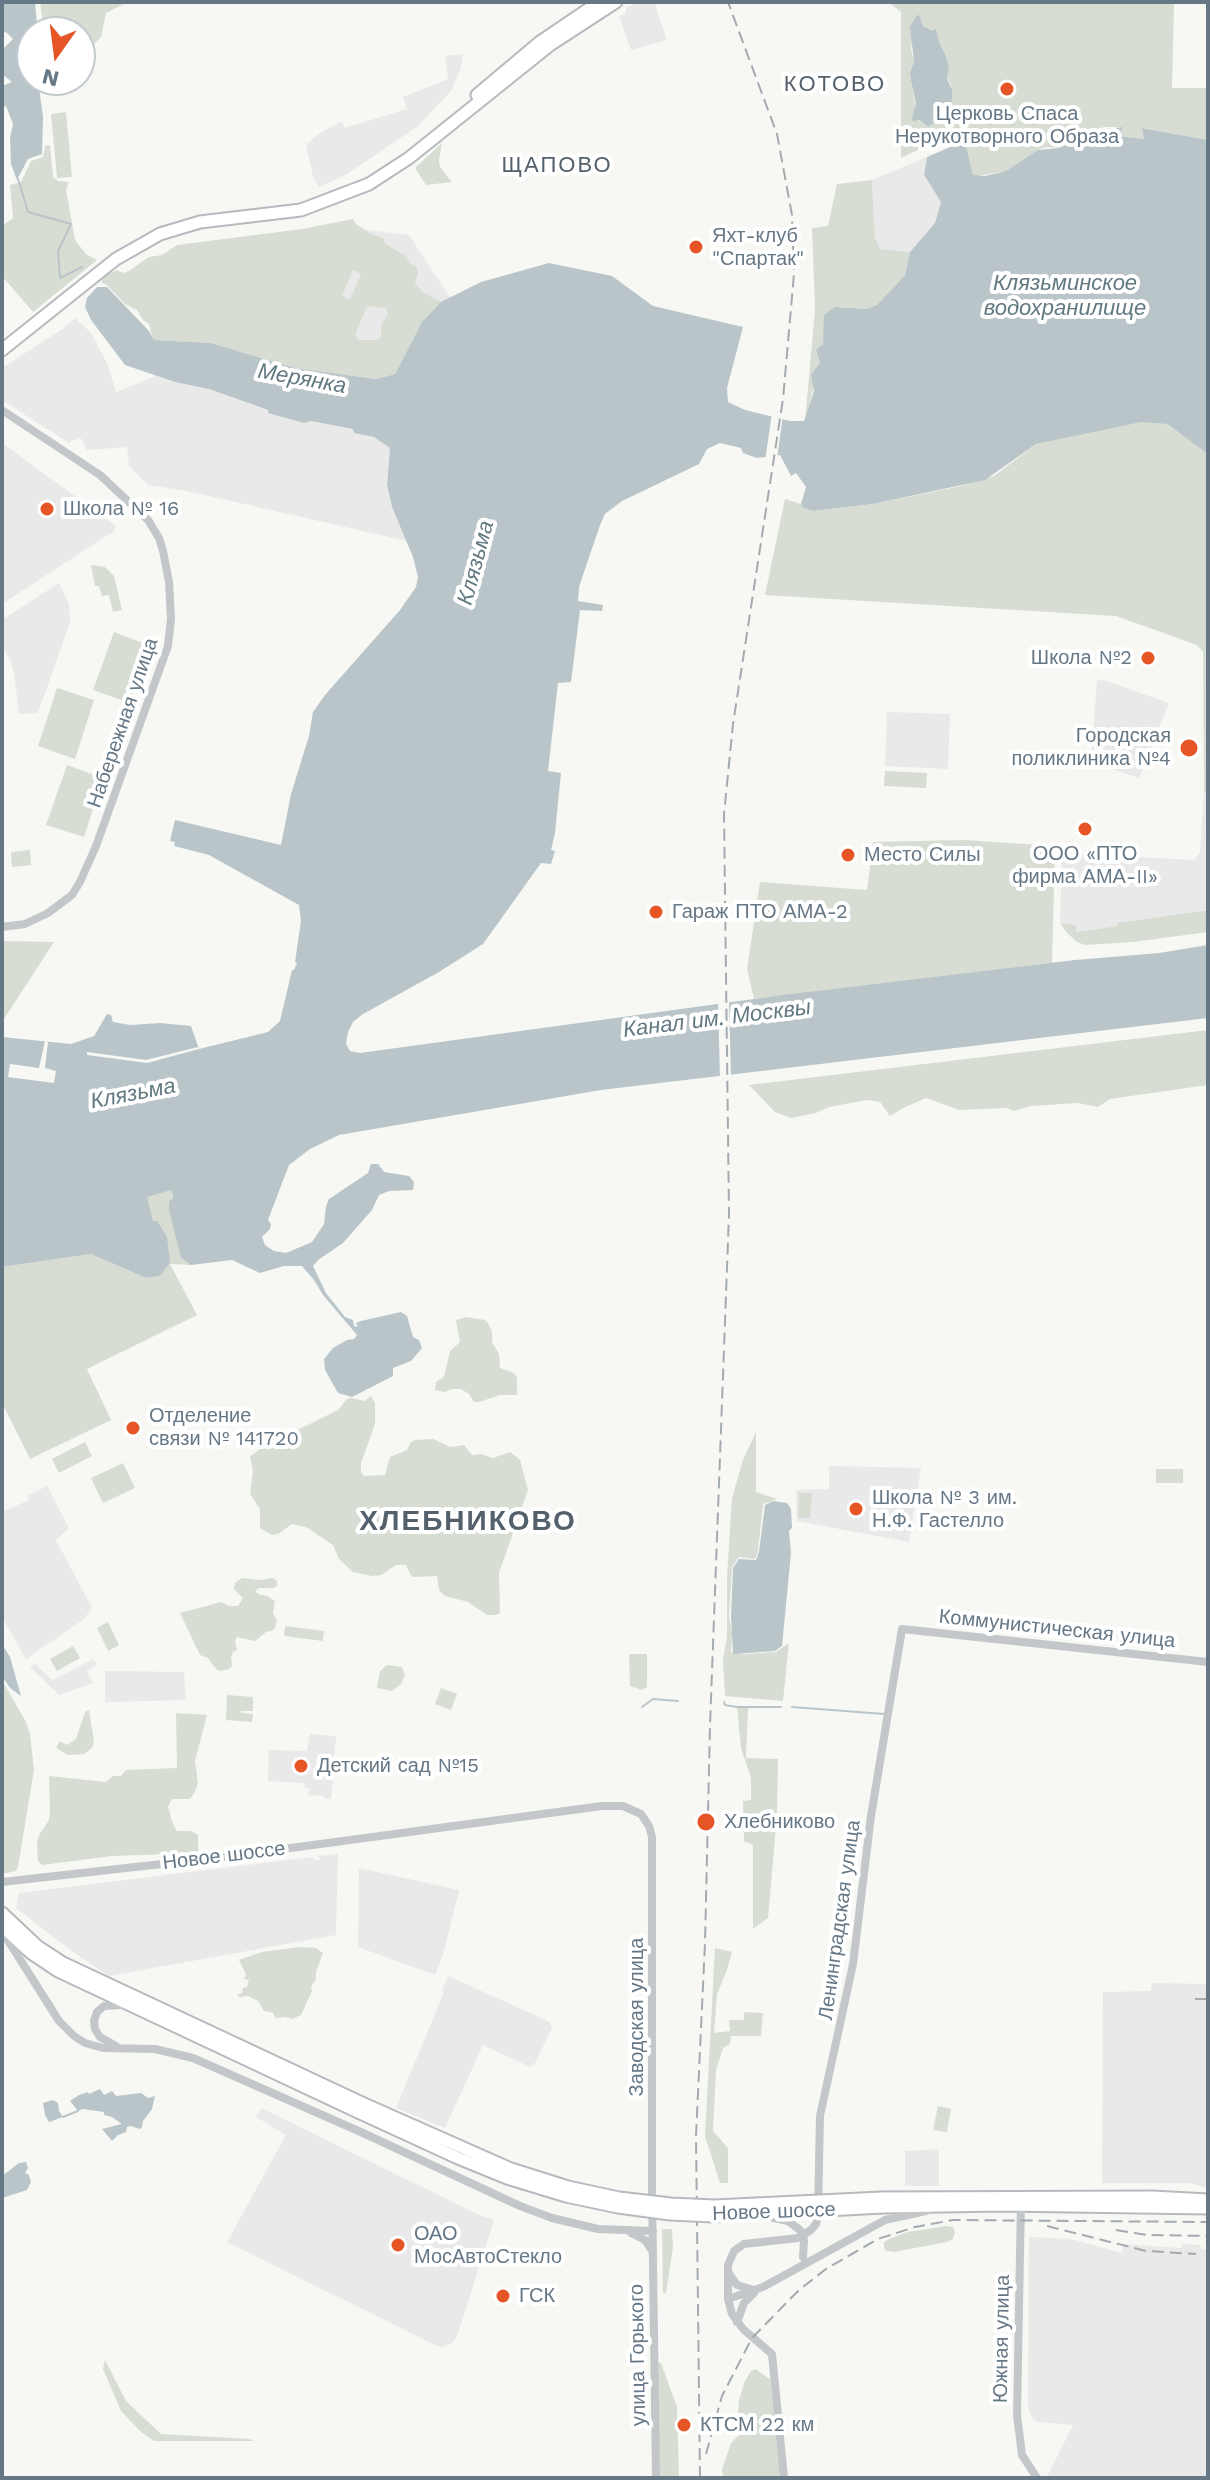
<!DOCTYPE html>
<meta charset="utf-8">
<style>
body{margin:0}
#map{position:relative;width:1210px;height:2480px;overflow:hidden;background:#f7f8f4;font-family:"Work Sans",sans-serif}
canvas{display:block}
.frame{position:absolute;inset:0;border:4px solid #667786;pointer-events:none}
.north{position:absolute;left:16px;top:16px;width:80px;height:80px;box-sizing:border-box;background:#fff;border:2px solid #c2c9cf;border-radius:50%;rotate:194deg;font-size:22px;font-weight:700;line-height:32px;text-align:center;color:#667786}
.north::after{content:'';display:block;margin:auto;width:28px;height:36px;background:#e65526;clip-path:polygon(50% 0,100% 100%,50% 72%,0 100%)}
</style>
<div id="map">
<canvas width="1210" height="2480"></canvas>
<div class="frame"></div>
<div class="north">N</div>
</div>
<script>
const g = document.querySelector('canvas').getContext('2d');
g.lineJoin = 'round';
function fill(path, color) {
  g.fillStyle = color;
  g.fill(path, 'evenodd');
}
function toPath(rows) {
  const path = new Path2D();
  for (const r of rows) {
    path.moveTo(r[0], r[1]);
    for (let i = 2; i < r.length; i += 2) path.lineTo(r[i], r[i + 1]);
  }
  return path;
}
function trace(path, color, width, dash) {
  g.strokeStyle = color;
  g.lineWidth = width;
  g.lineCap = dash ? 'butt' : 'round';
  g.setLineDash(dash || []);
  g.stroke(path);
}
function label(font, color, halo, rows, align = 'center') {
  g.font = font + ' "Work Sans",sans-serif';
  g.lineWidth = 8;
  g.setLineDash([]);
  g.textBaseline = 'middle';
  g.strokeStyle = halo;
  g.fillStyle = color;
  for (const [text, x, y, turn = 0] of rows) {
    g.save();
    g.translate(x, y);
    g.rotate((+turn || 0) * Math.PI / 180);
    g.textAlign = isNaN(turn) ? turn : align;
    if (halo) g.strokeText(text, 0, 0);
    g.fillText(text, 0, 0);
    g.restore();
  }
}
fill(toPath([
 [642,2,654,2,667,40,631,50,619,16,625,14,627,7],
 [463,54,460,71,451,91,418,126,344,176,319,187,313,176,306,145,319,134,341,121,345,128,407,109,403,97,448,79,445,56],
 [927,157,924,175,941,202,935,223,910,252,880,249,875,237,872,180],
 [359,229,409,235,450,297,476,321,295,368],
 [75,318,91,333,107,363,116,392,156,376,175,382,209,389,269,411,269,413,304,423,311,421,354,429,354,433,374,437,390,448,387,485,392,507,407,541,187,491,148,485,129,466,127,447,87,450,80,437,69,443,2,400,2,368,64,328],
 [2,443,116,526,114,531,2,604],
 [59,583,69,604,70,622,38,713,19,714,14,673,11,662,2,645,2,620],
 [1097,680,1106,681,1169,703,1139,778,1091,762],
 [887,712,950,714,948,769,885,766],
 [1204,791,1208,791,1208,910,1124,922,1117,926,1075,932,1075,925,1060,923,1062,853,1194,860,1200,853],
 [829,1466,921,1468,909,1542,797,1521,796,1490,829,1489],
 [47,1486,69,1528,56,1540,92,1608,84,1619,26,1659,2,1617,2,1512,29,1500,27,1496],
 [94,1659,97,1665,87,1671,93,1683,59,1695,30,1667,35,1664,52,1680],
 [105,1671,184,1672,186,1700,105,1702],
 [310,1734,336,1736,331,1799,324,1799,324,1796,308,1795,309,1788,305,1788,304,1783,268,1781,269,1750,307,1751],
 [338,1854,336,1935,109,1976,69,1949,16,1908,19,1893,313,1857,314,1861,320,1860,319,1856],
 [359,1868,459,1890,444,1952,435,1975,358,1947],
 [448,1976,550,2022,552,2028,534,2065,530,2067,483,2045,445,2128,396,2108,444,1992,442,1990],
 [1152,1983,1208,1984,1208,2189,1191,2183,1102,2183,1103,1992,1151,1991],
 [261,2108,479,2215,494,2220,457,2337,451,2344,442,2347,435,2345,227,2242,286,2135,256,2117],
 [939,2149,939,2186,905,2186,905,2151],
 [1029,2237,1071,2239,1122,2253,1123,2244,1181,2248,1182,2244,1200,2245,1202,2249,1208,2249,1208,2478,1047,2477,1073,2425,1037,2422,1031,2417,1028,2407]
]), '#e8e9e8');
fill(toPath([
 [40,2,128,2,106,13,101,37,93,45,80,51,80,32,44,32],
 [888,2,1174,2,1172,88,1208,88,1208,140,1143,128,1145,139,1118,136,1122,127,1104,127,1090,131,1060,148,1046,147,1038,150,1024,161,1006,171,977,176,973,175,966,147,959,131,901,158,901,12],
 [915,20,922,21,922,25,930,30,936,29,939,42,946,56,949,67,947,78,951,85,952,100,928,127,918,120,911,81,910,72,914,62,911,49],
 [66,112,72,177,57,178,51,114],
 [442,143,439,160,440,167,452,182,426,185,415,168],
 [50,145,53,177,58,181,69,182,66,190,75,240,86,254,97,260,33,312,2,276,2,226,13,218,10,185,21,182,31,161,43,157,45,146],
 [872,180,875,237,880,249,910,252,905,275,877,305,868,309,835,307,823,344,816,350,820,363,805,421,815,310,812,228,828,226,837,184],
 [353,219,356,224,371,234,383,238,386,244,407,257,410,263,416,266,418,272,415,284,424,293,441,302,422,322,395,374,376,379,295,368,211,343,153,340,149,324,143,320,137,310,125,304,107,285,102,283,102,277,117,270,123,273,129,271,149,257,162,255,177,245,302,229],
 [353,270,361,274,350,300,342,296],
 [367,306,386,308,388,314,381,325,381,337,376,340,359,340,355,335],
 [1146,421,1166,424,1208,453,1208,791,1204,791,1203,651,1197,645,1116,616,765,595,785,499,801,504,803,508,813,511,873,504,961,486,994,476,1036,444,1105,428],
 [91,565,105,567,114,576,122,610,113,612,109,595,102,596,99,586,95,586],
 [114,632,151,646,130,703,93,690],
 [57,688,94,700,75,759,38,746],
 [67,765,103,778,84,837,46,825],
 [885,771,927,773,926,788,884,786],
 [965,840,1055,846,1052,963,754,999,747,969,760,882,867,890,873,842],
 [30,850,31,865,12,867,11,852],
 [1208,910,1208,932,1133,942,1085,945,1077,942,1067,933,1060,923,1076,925,1076,932,1117,926,1117,923],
 [2,941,54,942,2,1022],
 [1208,1030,1208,1085,1110,1099,1098,1107,1078,1103,1031,1106,1014,1111,1006,1108,959,1110,926,1098,903,1108,890,1116,880,1102,867,1100,829,1107,816,1113,791,1118,775,1112,749,1085],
 [171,1189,181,1258,191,1265,170,1264,197,1315,87,1369,111,1420,30,1459,2,1403,2,1267,91,1254,146,1278,160,1276,170,1263,153,1221,146,1196],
 [466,1317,485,1320,488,1323,492,1332,492,1342,499,1354,500,1368,514,1373,517,1377,517,1395,500,1395,479,1402,474,1402,469,1394,461,1389,453,1389,444,1392,435,1390,436,1382,444,1377,450,1351,460,1342,456,1320],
 [371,1396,375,1403,375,1424,361,1463,361,1472,364,1476,385,1475,390,1457,407,1450,411,1442,415,1440,433,1439,450,1447,464,1445,472,1455,481,1454,493,1458,510,1452,520,1460,528,1490,499,1573,500,1613,496,1615,487,1615,468,1602,445,1596,439,1590,437,1576,413,1577,410,1574,406,1565,396,1565,381,1575,372,1576,353,1572,339,1559,333,1545,306,1527,292,1524,278,1534,272,1535,260,1528,260,1509,250,1494,253,1471,250,1457,261,1448,338,1410,347,1399,351,1398,364,1401],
 [756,1432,756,1492,777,1499,763,1504,758,1552,755,1559,739,1557,732,1567,729,1616,732,1634,731,1652,745,1654,776,1652,789,1643,783,1701,725,1696,723,1660,727,1637,727,1576,732,1498,743,1460],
 [85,1442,92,1456,59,1473,52,1459],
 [123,1463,135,1488,103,1503,91,1478],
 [1156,1469,1183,1469,1183,1483,1156,1483],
 [799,1493,812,1493,810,1518,798,1518],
 [242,1578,260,1580,273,1578,277,1581,277,1586,273,1588,259,1588,255,1591,258,1594,267,1596,275,1601,273,1613,277,1621,274,1630,266,1632,255,1641,237,1637,235,1641,237,1650,233,1652,231,1657,232,1666,229,1669,220,1671,216,1669,208,1658,200,1655,180,1613,221,1602,229,1606,238,1606,243,1598,234,1589,235,1583],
 [108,1622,119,1645,108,1651,97,1628],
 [285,1626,324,1631,323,1641,284,1636],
 [73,1646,80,1658,57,1671,50,1659],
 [629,1654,647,1654,647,1687,642,1690,630,1686],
 [387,1665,402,1667,405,1675,401,1684,392,1691,377,1688,380,1671],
 [2,1680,26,1722,30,1734,34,1770,18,1867,16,1871,2,1874],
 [441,1688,457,1694,451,1710,435,1704],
 [227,1695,253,1697,253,1711,241,1711,241,1713,253,1714,252,1722,226,1720],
 [737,1706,748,1707,746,1758,778,1759,777,1816,768,1918,753,1929,753,1845,744,1841,743,1801,751,1800,751,1778,741,1748],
 [89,1710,94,1742,92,1748,84,1754,68,1755,56,1748,60,1741,67,1745,76,1739,85,1712],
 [176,1713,207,1715,195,1761,198,1783,195,1792,190,1799,172,1799,168,1807,173,1824,177,1831,191,1831,198,1835,198,1853,112,1856,42,1865,38,1861,37,1843,39,1835,49,1820,50,1811,49,1776,106,1782,113,1776,121,1776,126,1770,177,1768],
 [300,1947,316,1948,323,1953,316,1972,316,1979,311,1987,312,1991,301,2015,292,2019,285,2017,277,2018,274,2016,274,2013,264,2011,258,2001,248,1996,239,1997,237,1995,242,1993,243,1988,247,1987,249,1980,244,1979,246,1974,239,1960,262,1952],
 [715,1948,732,1952,727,1970,717,1994,714,2033,730,2031,729,2020,744,2020,744,2012,763,2013,761,2036,731,2036,730,2044,723,2048,716,2070,713,2131,728,2148,728,2183,720,2183,705,2136],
 [938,2106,951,2109,947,2132,933,2130],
 [946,2226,953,2227,955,2232,953,2239,947,2242,894,2252,887,2251,884,2248,884,2242,889,2239,907,2232],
 [662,2229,672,2229,673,2247,666,2293,663,2293],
 [105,2360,126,2401,161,2434,249,2439,254,2441,154,2441,141,2432,121,2411,103,2369],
 [657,2362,661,2363,677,2407,679,2478,658,2478],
 [755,2369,770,2379,781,2478,723,2478,722,2469,731,2443,743,2431,745,2415,739,2424,731,2429,738,2413,739,2401,744,2383,750,2372]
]), '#d7ddd3');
fill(toPath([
 [2,2,35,2,37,25,32,31,32,80,38,80,43,117,42,154,28,159,17,180,11,164,10,138,13,124,6,106,2,108,2,86,12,82,2,74,2,50,13,39,6,32,2,33],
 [919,15,923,26,931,30,936,29,939,42,946,56,949,67,947,78,952,90,952,100,945,115,928,127,919,120,913,121,912,118,916,104,911,81,910,72,914,62,910,27,916,16],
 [1123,127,1118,136,1144,139,1142,128,1208,140,1208,454,1167,424,1141,422,1036,444,985,480,873,504,813,511,803,508,801,504,806,487,796,473,791,476,780,455,757,458,743,453,741,448,720,443,707,449,699,464,622,501,605,514,600,525,579,587,578,601,603,605,602,611,580,610,571,682,558,683,548,771,561,773,555,833,551,850,555,851,551,864,541,863,483,944,439,972,363,1014,353,1022,348,1032,346,1044,350,1051,360,1053,783,995,1075,960,1159,953,1208,945,1208,1018,601,1090,339,1135,310,1149,289,1165,268,1220,271,1224,270,1229,262,1237,265,1245,274,1251,286,1253,312,1242,324,1224,326,1206,329,1199,368,1173,371,1164,378,1164,384,1172,409,1176,414,1182,413,1190,389,1191,379,1195,372,1210,343,1243,318,1260,313,1266,326,1293,345,1317,353,1320,354,1326,358,1327,356,1323,361,1321,401,1312,407,1316,413,1337,419,1340,422,1348,411,1361,393,1368,393,1376,352,1397,338,1393,325,1370,324,1359,333,1348,347,1340,354,1339,357,1335,323,1295,314,1280,302,1266,284,1266,260,1273,232,1260,191,1265,181,1258,169,1210,169,1202,173,1197,171,1190,147,1197,153,1221,157,1221,167,1237,170,1263,160,1276,146,1278,91,1254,2,1267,2,1037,71,1044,94,1036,107,1014,111,1015,113,1022,130,1025,160,1023,191,1026,199,1049,268,1032,280,1021,292,970,294,970,297,963,295,962,301,921,299,905,209,855,174,846,175,842,170,841,175,820,281,845,291,794,309,736,313,712,325,695,400,610,416,587,418,577,413,557,392,507,387,485,390,448,374,437,354,433,353,429,311,421,304,423,268,413,268,410,209,389,175,382,125,365,91,320,85,307,87,298,97,287,107,287,149,331,154,340,211,343,295,368,376,379,395,374,422,322,441,302,481,282,549,263,612,276,653,306,743,327,727,388,728,402,745,410,790,421,804,421,814,391,811,375,820,363,816,350,823,344,824,315,835,307,867,309,877,305,905,275,910,252,935,223,941,202,924,175,927,157,962,142,966,146,973,175,985,176,1006,171,1038,150,1060,148,1090,131],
 [773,1501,787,1503,791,1509,792,1528,789,1531,791,1553,782,1646,775,1651,733,1654,731,1616,733,1568,739,1559,756,1560,759,1552,765,1505],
 [2,1644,10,1657,21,1696,10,1688,4,1679,2,1672],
 [100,2089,104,2095,112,2091,116,2096,141,2093,148,2098,155,2096,152,2109,143,2121,142,2127,140,2129,130,2126,127,2127,126,2132,118,2135,112,2141,102,2129,122,2124,112,2117,104,2115,104,2112,83,2109,78,2111,70,2101,79,2095,88,2092,89,2094],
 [53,2100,58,2103,59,2111,63,2117,49,2122,45,2115,43,2103],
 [26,2162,28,2168,25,2173,29,2175,31,2182,27,2190,2,2198,2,2176,19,2163]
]), '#b9c5c9');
fill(toPath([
 [772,413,783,415,777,459,765,461],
 [729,998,731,1079,720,1080,718,1000],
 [45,1041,48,1042,45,1068,56,1071,54,1083,8,1077,10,1064,39,1068],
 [198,1047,199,1049,147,1063,87,1055,87,1052,146,1060]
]), '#f7f8f4');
trace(toPath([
 [18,179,28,212,71,224,58,251,60,278,82,267],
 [724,1702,725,1705,737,1707,781,1707],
 [642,1707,653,1699,678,1701],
 [792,1707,884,1714],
 [63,2117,78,2111]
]), '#b9c5c9', 2);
const major = toPath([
 [477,95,540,42,599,2],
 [2,350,116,259,160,234,200,222,301,210,369,184,409,158,550,45,616,2],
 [2,1913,37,1946,63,1963,362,2103],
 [2,1926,31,1953,58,1971,358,2112],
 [882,2198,1152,2197,1208,2200],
 [883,2207,1002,2205,1208,2208]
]);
trace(major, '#b6babe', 15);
trace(toPath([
 [2,410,100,475,148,520,159,538,163,551,169,582,171,619,168,646,96,846,80,882,72,895,48,913,25,924,2,927],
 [2,1882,224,1857,602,1806,623,1806,641,1814,649,1826,652,1837,652,2192,656,2478],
 [2,1931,59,2021,74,2036,85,2043,103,2048,155,2049,193,2058,363,2133,520,2206,552,2218,598,2229,653,2231],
 [116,2046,100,2037,95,2029,94,2021,97,2012,104,2006,122,2005],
 [1021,2201,1017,2415,1022,2455,1037,2478],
 [631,2233,645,2240,653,2252],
 [728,2272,737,2285,754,2290],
 [728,2299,763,2287,885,2220,926,2211],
 [737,2322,744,2303,754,2293],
 [784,2478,772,2354,743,2329,732,2314,728,2299,728,2265,734,2251,744,2244,798,2238,811,2230,816,2224,818,2216,820,2116,853,1964,871,1816,902,1629,1208,1662]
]), '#c3c7ca', 8);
trace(major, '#fff', 11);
trace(toPath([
 [1195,1999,1208,1999],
 [1047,2226,1146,2251,1196,2254],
 [1116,2230,1147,2235,1208,2236],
 [706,2454,722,2396,752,2338,799,2290,826,2269,878,2239,915,2227,953,2220,1208,2222],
 [700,2478,696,2136,705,1943,710,1726,729,1214,724,814,733,724,783,399,794,274,792,215,777,134,728,2]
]), '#a3aab0', 2, [12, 6]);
const majorBridge = toPath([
 [362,2103,511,2169,568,2187,619,2198,671,2204,714,2206,882,2198],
 [358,2112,458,2158,507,2178,566,2196,618,2207,670,2214,714,2216,883,2207]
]);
trace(majorBridge, '#b6babe', 15, []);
trace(toPath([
 [769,2217,788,2221,800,2230,804,2240,803,2257]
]), '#c3c7ca', 8);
trace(majorBridge, '#fff', 11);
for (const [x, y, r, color] of [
 [1007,89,8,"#e65526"],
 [696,247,8,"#e65526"],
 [47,509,8,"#e65526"],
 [1148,658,8,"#e65526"],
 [1189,748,10,"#e65526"],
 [1085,829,8,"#e65526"],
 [848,855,8,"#e65526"],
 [656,912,8,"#e65526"],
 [133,1428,8,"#e65526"],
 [856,1509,8,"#e65526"],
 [301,1766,8,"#e65526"],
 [706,1822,10,"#e65526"],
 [398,2245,8,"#e65526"],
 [503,2296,8,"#e65526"],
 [684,2425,8,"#e65526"]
]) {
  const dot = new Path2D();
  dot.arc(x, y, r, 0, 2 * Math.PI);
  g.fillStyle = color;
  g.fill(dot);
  trace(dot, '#fff', 3);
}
label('20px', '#667786', '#fff', [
 ["Церковь Спаса",1007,114,"center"],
 ["Нерукотворного Образа",1007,137,"center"],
 ["Яхт-клуб",712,236],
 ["\"Спартак\"",712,259],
 ["Школа № 16",63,509],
 ["Школа №2",1132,658,"right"],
 ["Городская",1171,736,"right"],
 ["поликлиника №4",1171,759,"right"],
 ["ООО «ПТО",1085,854,"center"],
 ["фирма АМА-II»",1085,877,"center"],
 ["Место Силы",864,855],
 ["Гараж ПТО АМА-2",672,912],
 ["Отделение",149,1416],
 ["связи № 141720",149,1439],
 ["Школа № 3 им.",872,1498],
 ["Н.Ф. Гастелло",872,1521],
 ["Детский сад №15",317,1766],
 ["Хлебниково",724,1822],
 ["ОАО",414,2234],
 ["МосАвтоСтекло",414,2257],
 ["ГСК",519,2296],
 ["КТСМ 22 км",700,2425]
], 'left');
label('20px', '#667786', '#fff', [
 ["Набережная улица",123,723,-71],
 ["Коммунистическая улица",1057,1629,6],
 ["Новое шоссе",224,1856,-7],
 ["Ленинградская улица",840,1920,-82],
 ["Заводская улица",637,2017,-90],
 ["Новое шоссе",774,2212,-2],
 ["Южная улица",1002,2339,-89],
 ["улица Горького",638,2355,-91]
]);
g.letterSpacing = '2px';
label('22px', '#54606b', '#fff', [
 ["КОТОВО",835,85],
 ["ЩАПОВО",557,166]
]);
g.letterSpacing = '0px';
label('italic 22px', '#627982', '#fff', [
 ["Клязьминское",1065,284],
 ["водохранилище",1065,309],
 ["Мерянка",302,379,10],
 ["Клязьма",476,563,-75],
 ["Канал им. Москвы",717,1019,-7],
 ["Клязьма",133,1094,-11]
]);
g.letterSpacing = '2px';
label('bold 28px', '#54606b', '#fff', [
 ["ХЛЕБНИКОВО",468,1522]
]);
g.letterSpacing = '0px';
</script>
